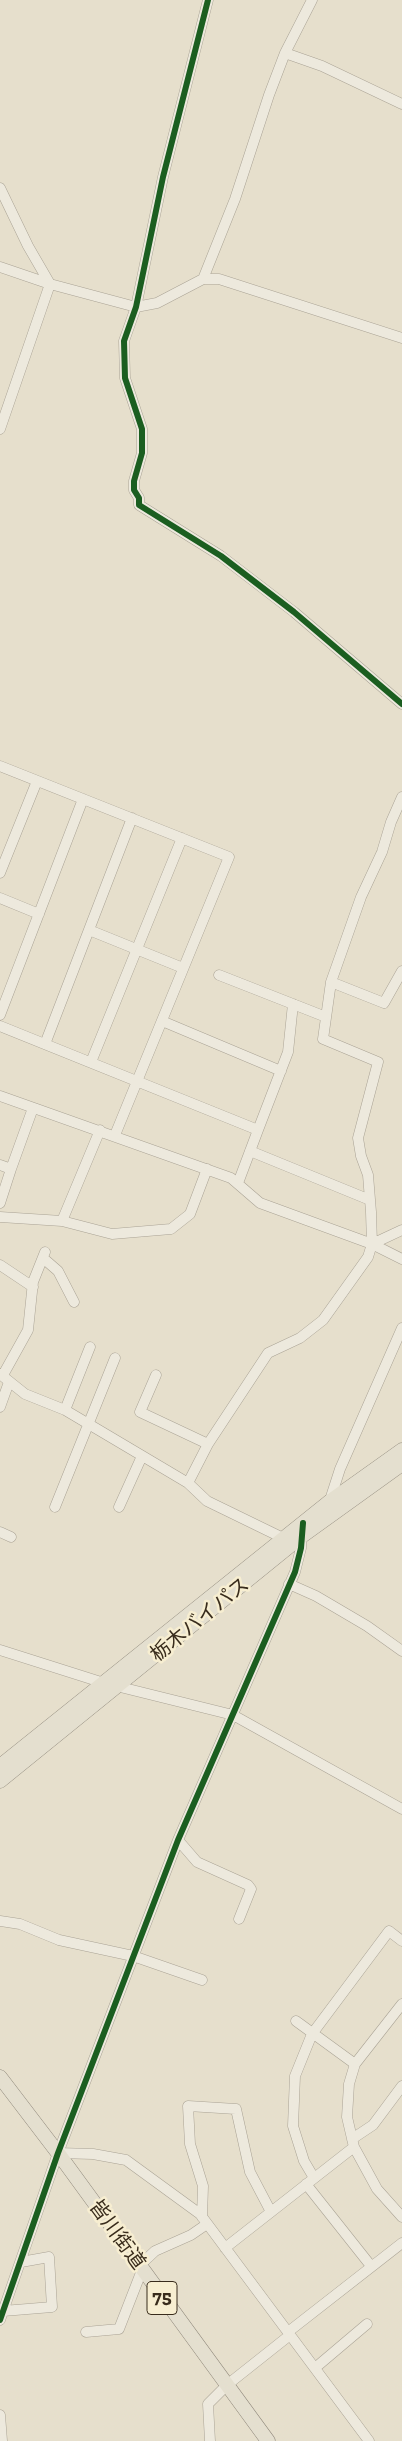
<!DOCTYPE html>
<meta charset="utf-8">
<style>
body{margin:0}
canvas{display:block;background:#e6dfcc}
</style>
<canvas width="402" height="2441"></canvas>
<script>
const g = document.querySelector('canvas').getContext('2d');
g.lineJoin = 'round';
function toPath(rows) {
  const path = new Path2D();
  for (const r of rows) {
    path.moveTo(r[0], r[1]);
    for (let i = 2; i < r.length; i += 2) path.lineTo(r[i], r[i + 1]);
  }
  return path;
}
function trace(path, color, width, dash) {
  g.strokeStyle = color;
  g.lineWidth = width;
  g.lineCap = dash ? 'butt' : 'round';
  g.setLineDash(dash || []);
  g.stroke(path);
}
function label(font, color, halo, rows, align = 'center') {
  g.font = font + ' "Zilla Slab","Noto Sans JP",serif';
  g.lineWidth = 5;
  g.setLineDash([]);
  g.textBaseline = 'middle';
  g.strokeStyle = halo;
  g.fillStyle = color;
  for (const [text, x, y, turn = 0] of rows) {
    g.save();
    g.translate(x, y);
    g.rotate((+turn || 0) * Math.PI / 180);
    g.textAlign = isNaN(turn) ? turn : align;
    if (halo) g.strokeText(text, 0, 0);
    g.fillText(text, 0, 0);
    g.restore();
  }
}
const minor = toPath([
 [208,0,163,177,136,307,124,341,125,378,142,429,142,453,134,481,134,490,139,498,139,505,221,556,294,612,402,704],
 [285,53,322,66,402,104],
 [0,188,28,246,50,284,0,429],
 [0,267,50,284,136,307,157,303,203,279,219,279,402,338],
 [203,279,235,199,269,95,285,53,312,0],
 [0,766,229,857,115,1135],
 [0,873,37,781],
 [0,898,39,914],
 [89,930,183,968],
 [219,975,326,1017],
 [331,982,384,1003,402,971],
 [0,1015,83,799],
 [162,1021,281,1071],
 [0,1026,258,1130,238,1183],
 [45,1044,132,818],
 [91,1062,182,838],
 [0,1096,231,1178,260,1203,372,1244,402,1259],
 [258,1130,288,1052,293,1004],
 [250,1151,370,1200],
 [0,1165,11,1169,33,1108],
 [0,1203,11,1169],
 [0,1217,62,1221,112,1234,171,1229,190,1214,207,1169],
 [62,1221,100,1130],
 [372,1244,402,1230],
 [43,1258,58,1271,74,1302],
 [0,1265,33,1287],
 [0,1374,25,1394,65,1410,188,1483,207,1501,283,1538],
 [3,1375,28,1330,33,1282,45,1252],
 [156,1375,140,1412,208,1444],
 [0,1407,9,1382],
 [65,1410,90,1347],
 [188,1483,208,1444,268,1353,300,1338,323,1320,368,1257,372,1244,371,1212,368,1175,361,1156,358,1138,378,1062,323,1039,331,982,361,897,382,852,391,822,402,797],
 [329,1503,340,1469,402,1328],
 [55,1507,115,1358],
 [119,1507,142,1456],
 [0,1532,11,1537],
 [289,1584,316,1596,367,1626,402,1651],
 [0,1650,104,1683,233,1715,402,1809],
 [178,1840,197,1862,248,1885,251,1889,239,1919],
 [0,1921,20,1924,59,1940,133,1956,202,1980],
 [402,2004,355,2064,349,2084,347,2117,354,2147,377,2189,402,2217],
 [296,2021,355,2064],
 [352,2139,373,2125,402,2086],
 [58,2153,93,2154,126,2160,200,2214,369,2441],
 [314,2178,304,2161,293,2126,295,2076,312,2034,389,1931,402,1941],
 [306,2184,371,2266],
 [202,2217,203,2186,190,2144,188,2106,236,2109,250,2172,271,2212],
 [225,2248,354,2147],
 [139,2266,155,2251,191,2235,207,2224],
 [3,2311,52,2307,49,2257,21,2262],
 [0,2320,58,2153,178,1840,295,1572,301,1548,302,1533],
 [86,2332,119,2329,142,2270],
 [288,2332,402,2243],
 [315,2368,367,2324],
 [0,2415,2,2441],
 [210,2441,208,2404,227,2385,290,2335]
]);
const major = toPath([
 [0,1766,329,1502,402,1450],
 [0,1781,302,1536,402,1464],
 [0,2077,58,2153,268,2441]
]);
trace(minor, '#aaa395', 11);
trace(major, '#90897c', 15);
trace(minor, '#ede9dd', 10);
trace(major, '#e4dfcf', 14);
trace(toPath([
 [208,0,163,177,136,307,124,341,125,378,142,429,142,453,134,481,134,490,139,498,139,505,221,556,294,612,402,704],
 [0,2320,58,2153,178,1840,295,1572,301,1548,303,1523]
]), '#1b5e20', 6);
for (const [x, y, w] of [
 [162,2298,30]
]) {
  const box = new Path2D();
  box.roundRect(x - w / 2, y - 16.5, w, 33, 4);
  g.fillStyle = '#f7eed1';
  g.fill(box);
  trace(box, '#392c1c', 1);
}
label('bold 19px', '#392c1c', null, [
 ["75",162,2298]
]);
label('20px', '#392c1c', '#f7eed1', [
 ["栃木バイパス",200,1620,-39],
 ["皆川街道",117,2235,54]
]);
</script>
